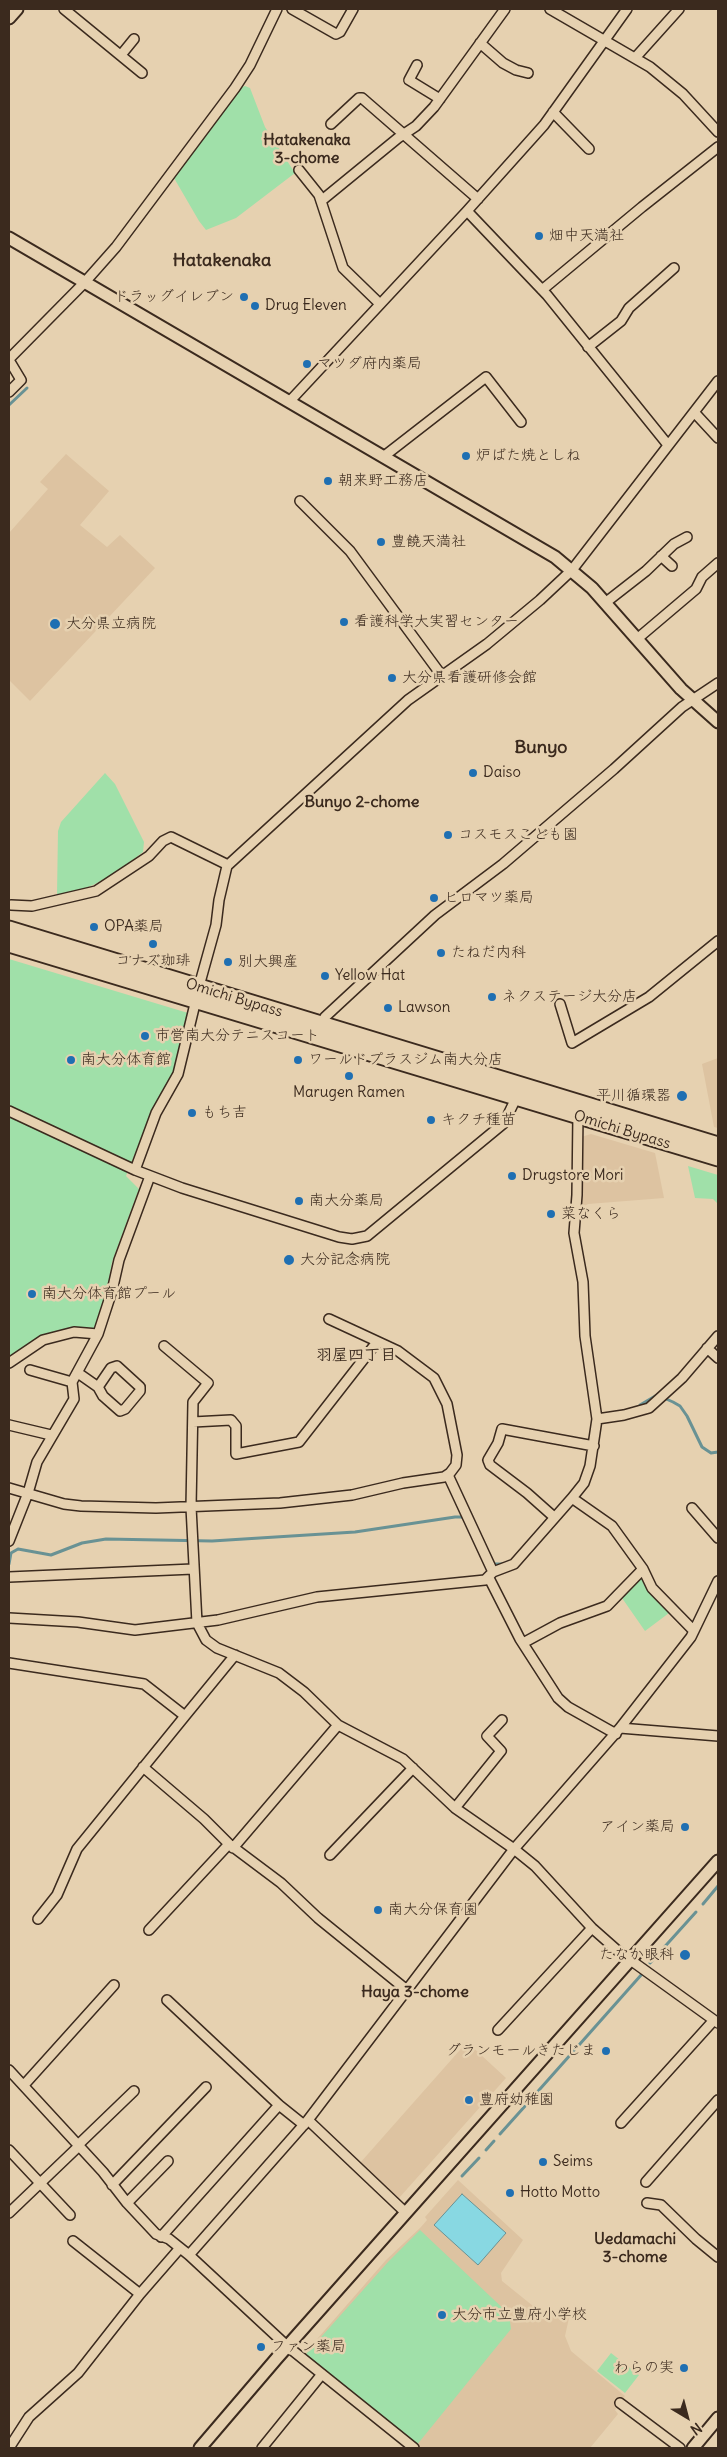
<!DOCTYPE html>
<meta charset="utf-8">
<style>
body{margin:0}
#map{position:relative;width:727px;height:2457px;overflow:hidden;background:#e6d1b0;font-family:Delius,sans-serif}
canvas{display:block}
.frame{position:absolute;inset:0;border:10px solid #3b2a1e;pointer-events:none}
.north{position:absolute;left:662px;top:2392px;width:50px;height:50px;-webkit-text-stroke:4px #e6d1b0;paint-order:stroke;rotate:143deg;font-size:14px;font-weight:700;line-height:20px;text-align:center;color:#3b2a1e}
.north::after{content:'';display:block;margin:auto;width:18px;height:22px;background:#3b2a1e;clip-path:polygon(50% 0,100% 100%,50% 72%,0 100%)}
</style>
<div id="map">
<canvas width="727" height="2457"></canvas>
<div class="frame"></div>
<div class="north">N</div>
</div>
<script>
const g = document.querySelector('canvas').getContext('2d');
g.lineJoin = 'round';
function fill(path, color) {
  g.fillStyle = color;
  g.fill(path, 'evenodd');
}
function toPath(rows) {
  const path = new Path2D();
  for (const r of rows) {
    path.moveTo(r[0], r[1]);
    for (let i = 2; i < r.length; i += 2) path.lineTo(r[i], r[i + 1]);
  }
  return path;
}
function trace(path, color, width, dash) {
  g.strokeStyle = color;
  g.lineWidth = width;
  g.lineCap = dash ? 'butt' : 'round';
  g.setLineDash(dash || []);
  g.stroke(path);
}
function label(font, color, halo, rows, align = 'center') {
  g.font = font + ' Delius,"Klee One",sans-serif';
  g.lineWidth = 5;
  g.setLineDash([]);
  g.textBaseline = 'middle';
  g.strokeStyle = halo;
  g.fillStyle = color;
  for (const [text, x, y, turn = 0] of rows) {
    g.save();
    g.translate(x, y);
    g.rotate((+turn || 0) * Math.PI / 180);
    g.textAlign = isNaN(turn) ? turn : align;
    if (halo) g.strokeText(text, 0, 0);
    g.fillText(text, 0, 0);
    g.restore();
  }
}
fill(toPath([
 [66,454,109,491,80,525,107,547,120,535,155,568,30,701,9,680,9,533,48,489,40,482],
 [718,1058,718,1128,714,1127,702,1064],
 [591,1134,655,1153,664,1198,588,1204,582,1207,581,1137],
 [467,2042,506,2078,399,2198,360,2163],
 [458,2180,523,2240,501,2273,502,2281,543,2314,557,2317,565,2314,569,2318,565,2336,571,2351,625,2396,615,2410,618,2414,590,2448,415,2448,304,2354,386,2260,421,2227,427,2220,425,2217]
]), '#ddc3a1');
fill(toPath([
 [245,86,250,88,265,127,295,173,236,218,206,230,199,221,174,178,240,88],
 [105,773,115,784,144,842,143,852,116,873,93,885,78,891,57,895,58,831,61,822],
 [9,959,188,1013,174,1072,152,1111,126,1176,139,1189,112,1262,106,1296,95,1328,74,1327,42,1337,9,1359],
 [688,1166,718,1175,718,1204,713,1199,695,1198],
 [641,1574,669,1613,645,1631,622,1598],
 [420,2230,509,2314,511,2329,416,2446,306,2354,388,2262],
 [611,2353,639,2375,625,2393,597,2371]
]), '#a0e0a9');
const water = toPath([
 [462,2194,506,2233,478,2265,434,2225,462,2194]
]);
fill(water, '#88d8e2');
trace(water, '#699294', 1);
trace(toPath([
 [9,405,27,388],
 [643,1408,640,1405,657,1395,673,1402,680,1406,687,1416,702,1447,711,1453,718,1452],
 [9,1564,11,1553,18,1549,51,1555,82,1543,106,1539,212,1541,355,1532,455,1517,462,1517,465,1520],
 [491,1564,507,1564],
 [703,1904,718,1886],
 [650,1963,696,1912],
 [532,2098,642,1974],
 [500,2134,526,2105],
 [486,2150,494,2141],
 [462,2176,479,2158]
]), '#699294', 3);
const street = toPath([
 [64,9,142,73],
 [292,9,336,34,340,32,353,9],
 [550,9,650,67,683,94,718,132],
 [480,43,503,63,516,70,528,73],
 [121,55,134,39],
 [635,58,679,9],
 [417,65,409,80,440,99],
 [553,112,589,149],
 [331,124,359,98,362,98,478,199],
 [299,170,319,195,343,268,379,303],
 [321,201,398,138,416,126,434,107,505,9],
 [467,211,547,295,668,445],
 [542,290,642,207,718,147],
 [588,347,621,321,629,308,674,268],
 [9,359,85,282,116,247,235,88,250,65,277,9],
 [9,360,21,380,9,392],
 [289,402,467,211,544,125,627,9],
 [694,412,718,438],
 [383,457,486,377,521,422],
 [300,501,350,551,442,676],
 [661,556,672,566],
 [605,603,646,571,674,544,687,537],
 [637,639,696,589,702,577,718,563],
 [11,905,32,906,96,891,149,856,163,841,171,837,228,865],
 [560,1004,572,1043,649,997,718,941],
 [321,1027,325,1017,435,915,503,864,614,769,682,707,718,683],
 [518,1094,504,1123,367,1236,352,1239,339,1237,182,1188,135,1170,156,1113,178,1074,201,979,216,925,219,900,227,866,408,700,487,644,540,600,572,570,718,381],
 [9,1111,135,1170],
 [578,1114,577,1195,574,1233,583,1282,585,1336,597,1419,590,1466,584,1483,572,1498,612,1526,643,1569,652,1588,694,1631],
 [164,1346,208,1383,193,1402,191,1507,197,1623,206,1640,217,1648,279,1673,304,1692,338,1725,403,1759,455,1808,514,1849,535,1866,592,1928,618,1951,718,2023],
 [707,1348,718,1358],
 [9,1363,43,1340,74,1332,98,1334,112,1291,119,1260,150,1176],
 [30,1370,72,1382],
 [78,1373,98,1387,111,1368,117,1366,140,1387,140,1391,125,1409,120,1411,103,1396,98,1387],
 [597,1419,624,1415,649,1408,682,1378,718,1336],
 [193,1422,231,1420,236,1426,236,1454,299,1442,377,1342],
 [9,1425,51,1435],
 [9,1488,64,1504,81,1506,156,1508,280,1503,352,1495,403,1483,444,1477,450,1473,456,1465,457,1455,447,1404,434,1378,398,1351,329,1319],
 [692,1508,718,1538],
 [554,1517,527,1493,490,1465,488,1460,498,1443,502,1429,594,1446],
 [9,1541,28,1493,37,1462,74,1399,72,1382,98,1334],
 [493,1572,514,1564,572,1498],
 [9,1577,193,1569],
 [489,1578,520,1639,558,1698,568,1707,616,1734],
 [9,1618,78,1622,135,1630,218,1620,317,1597,485,1580,493,1572,448,1475],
 [523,1643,560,1623,607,1606,643,1569],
 [9,1663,144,1684,185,1716,235,1655],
 [620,1728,691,1637,718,1581],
 [143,1767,204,1819,229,1844,281,1883,318,1918,408,1991],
 [455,1808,501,1751,487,1736,502,1720],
 [233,1848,338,1725],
 [330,1855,413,1768],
 [38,1919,57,1895,77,1849,185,1716],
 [149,1930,229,1844],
 [167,2000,279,2105,304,2125],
 [498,2030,592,1928],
 [9,2070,103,2172,127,2203,156,2234,169,2239,189,2255,287,2346,414,2448],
 [24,2085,114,1985],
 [308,2120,406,2213],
 [621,2123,714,2020],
 [78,2145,134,2091],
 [9,2150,70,2215],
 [646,2182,718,2100],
 [112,2185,206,2087],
 [127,2203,168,2161],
 [647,2203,661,2205,696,2239,718,2257],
 [9,2213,79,2146],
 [161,2237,279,2105],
 [73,2241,140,2294],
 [189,2255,308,2120,514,1849,620,1728,718,1736],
 [620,2403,680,2448],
 [9,2448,29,2417,78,2373,140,2294,180,2248],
 [262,2448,322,2374]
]);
const secondary = toPath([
 [9,18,17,9],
 [9,238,555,557,592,588,681,689,718,722],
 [200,2448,277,2358,718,1861],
 [693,2448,718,2418]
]);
const highway = toPath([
 [9,929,718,1145],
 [9,944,718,1158]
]);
trace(street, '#3b2a1e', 12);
trace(secondary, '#3b2a1e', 15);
trace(highway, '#3b2a1e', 19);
trace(street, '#e6d1b0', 9);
trace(secondary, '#e6d1b0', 11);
trace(highway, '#e6d1b0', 15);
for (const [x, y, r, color] of [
 [539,236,5,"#1f6fb2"],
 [244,297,5,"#1f6fb2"],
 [255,306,5,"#1f6fb2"],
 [307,364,5,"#1f6fb2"],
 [466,456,5,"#1f6fb2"],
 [328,481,5,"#1f6fb2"],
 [381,542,5,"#1f6fb2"],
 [344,622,5,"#1f6fb2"],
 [55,624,6,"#1f6fb2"],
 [392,678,5,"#1f6fb2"],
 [473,773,5,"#1f6fb2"],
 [448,835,5,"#1f6fb2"],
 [434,898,5,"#1f6fb2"],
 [94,927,5,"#1f6fb2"],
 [153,944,5,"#1f6fb2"],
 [441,953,5,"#1f6fb2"],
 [228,962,5,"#1f6fb2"],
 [325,976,5,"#1f6fb2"],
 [492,997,5,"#1f6fb2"],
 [388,1008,5,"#1f6fb2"],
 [145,1036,5,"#1f6fb2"],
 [71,1060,5,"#1f6fb2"],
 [298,1060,5,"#1f6fb2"],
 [349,1076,5,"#1f6fb2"],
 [682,1096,6,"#1f6fb2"],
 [192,1113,5,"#1f6fb2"],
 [431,1120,5,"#1f6fb2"],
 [512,1176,5,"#1f6fb2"],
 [299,1201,5,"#1f6fb2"],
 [551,1214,5,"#1f6fb2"],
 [289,1260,6,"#1f6fb2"],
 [32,1294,5,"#1f6fb2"],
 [685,1827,5,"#1f6fb2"],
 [378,1910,5,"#1f6fb2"],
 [685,1955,6,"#1f6fb2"],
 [606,2051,5,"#1f6fb2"],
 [469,2100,5,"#1f6fb2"],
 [543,2162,5,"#1f6fb2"],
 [510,2193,5,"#1f6fb2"],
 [442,2315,5,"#1f6fb2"],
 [261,2347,5,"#1f6fb2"],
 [684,2368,5,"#1f6fb2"]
]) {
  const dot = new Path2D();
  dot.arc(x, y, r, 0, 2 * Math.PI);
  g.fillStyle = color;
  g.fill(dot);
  trace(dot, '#e6d1b0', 2);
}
label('15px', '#3b2a1e', '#e6d1b0', [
 ["畑中天満社",549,236],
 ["ドラッグイレブン",234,297,"right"],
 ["Drug Eleven",265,306],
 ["マツダ府内薬局",317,364],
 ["炉ばた焼としね",476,456],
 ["朝来野工務店",338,481],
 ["豊饒天満社",391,542],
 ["看護科学大実習センター",354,622],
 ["大分県立病院",66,624],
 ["大分県看護研修会館",402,678],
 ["Daiso",483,773],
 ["コスモスこども園",458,835],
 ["ヒロマツ薬局",444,898],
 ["OPA薬局",104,927],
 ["たねだ内科",451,953],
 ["コナズ珈琲",153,961,"center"],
 ["別大興産",238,962],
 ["Yellow Hat",335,976],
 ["ネクステージ大分店",502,997],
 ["Lawson",398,1008],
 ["市営南大分テニスコート",155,1036],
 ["南大分体育館",81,1060],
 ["ワールドプラスジム南大分店",308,1060],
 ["Marugen Ramen",349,1093,"center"],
 ["平川循環器",671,1096,"right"],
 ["もち吉",202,1113],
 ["キクチ種苗",441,1120],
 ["Drugstore Mori",522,1176],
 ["南大分薬局",309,1201],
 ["菜なくら",561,1214],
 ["大分記念病院",300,1260],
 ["南大分体育館プール",42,1294],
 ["アイン薬局",675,1827,"right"],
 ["南大分保育園",388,1910],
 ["たなか眼科",674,1955,"right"],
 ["グランモールきたじま",596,2051,"right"],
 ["豊府幼稚園",479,2100],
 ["Seims",553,2162],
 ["Hotto Motto",520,2193],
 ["大分市立豊府小学校",452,2315],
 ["ファン薬局",271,2347],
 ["わらの実",674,2368,"right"]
], 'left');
label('15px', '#3b2a1e', '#e6d1b0', [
 ["Omichi Bypass",234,998,17],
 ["Omichi Bypass",622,1130,17]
]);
label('bold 16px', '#3b2a1e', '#e6d1b0', [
 ["Hatakenaka",307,140],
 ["3-chome",307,158],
 ["Bunyo 2-chome",362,802],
 ["羽屋四丁目",356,1355],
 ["Haya 3-chome",415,1992],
 ["Uedamachi",635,2239],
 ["3-chome",635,2257]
]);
label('bold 18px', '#3b2a1e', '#e6d1b0', [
 ["Hatakenaka",222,261],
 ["Bunyo",541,748]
]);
</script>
